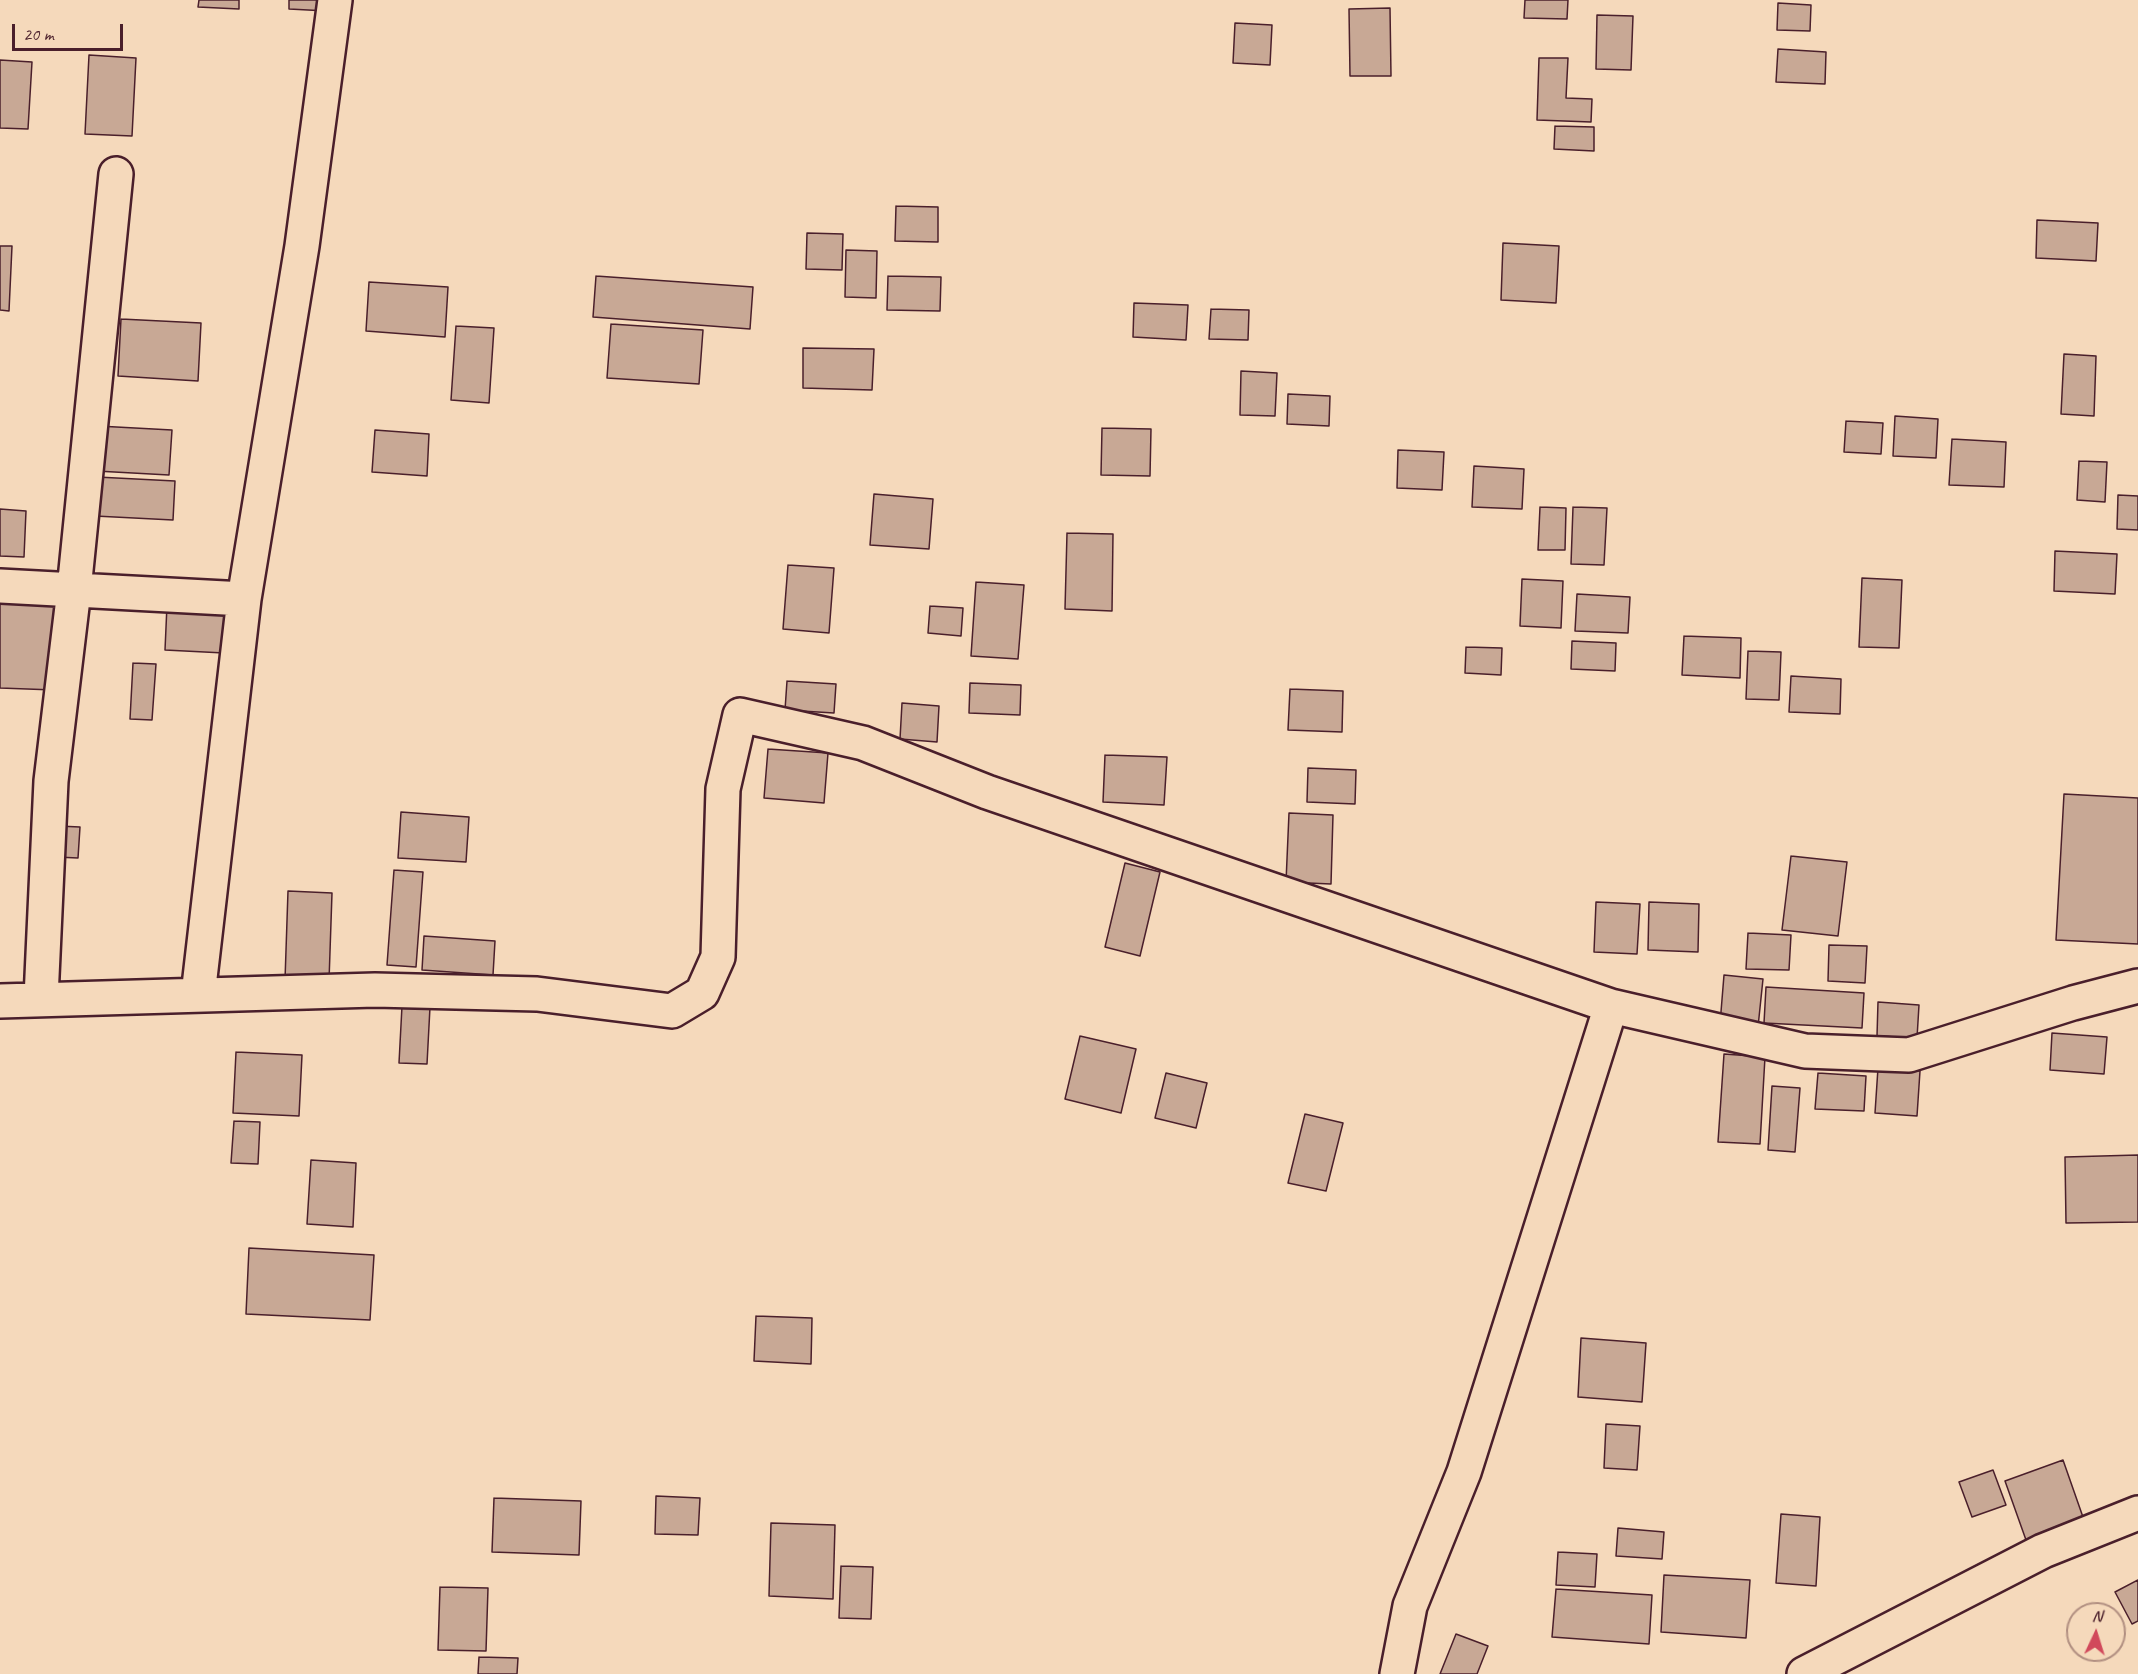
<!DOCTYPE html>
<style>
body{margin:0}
#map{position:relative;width:2138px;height:1674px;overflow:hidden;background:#f5d9bb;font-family:Caveat,sans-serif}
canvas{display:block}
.north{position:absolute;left:2066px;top:1602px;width:60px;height:60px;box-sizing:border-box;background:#f5d9bb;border:2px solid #b18f81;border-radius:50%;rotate:4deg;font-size:16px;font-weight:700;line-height:24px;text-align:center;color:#4a1f2b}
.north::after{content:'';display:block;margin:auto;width:21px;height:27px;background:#d1495b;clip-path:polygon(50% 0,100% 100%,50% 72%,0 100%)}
.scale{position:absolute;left:12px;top:24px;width:111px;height:27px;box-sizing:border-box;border:3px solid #4a1f2b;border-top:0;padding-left:8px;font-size:18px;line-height:21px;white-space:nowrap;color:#4a1f2b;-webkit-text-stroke:4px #f5d9bb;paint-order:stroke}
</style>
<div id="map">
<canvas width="2138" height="1674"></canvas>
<div class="north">N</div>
<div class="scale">20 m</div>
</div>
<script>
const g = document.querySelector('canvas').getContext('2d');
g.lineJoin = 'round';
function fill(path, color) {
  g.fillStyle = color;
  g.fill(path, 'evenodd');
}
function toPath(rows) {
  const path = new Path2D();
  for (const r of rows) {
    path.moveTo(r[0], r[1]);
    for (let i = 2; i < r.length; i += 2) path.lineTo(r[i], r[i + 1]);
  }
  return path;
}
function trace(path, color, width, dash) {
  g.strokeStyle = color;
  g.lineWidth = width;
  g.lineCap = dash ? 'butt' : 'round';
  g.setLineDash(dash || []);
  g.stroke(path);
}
const building = toPath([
 [199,0,239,0,239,9,198,7,199,0],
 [289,0,328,0,327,11,289,9,289,0],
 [1525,0,1568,0,1567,19,1524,18,1525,0],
 [1778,3,1811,5,1810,31,1777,30,1778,3],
 [1390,8,1391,76,1350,76,1349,9,1390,8],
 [1597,15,1633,16,1631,70,1596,69,1597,15],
 [1235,23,1272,25,1270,65,1233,63,1235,23],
 [1778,49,1826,52,1825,84,1776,82,1778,49],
 [89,55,136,58,132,136,85,134,89,55],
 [1539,58,1568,58,1566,98,1592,99,1591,122,1537,120,1539,58],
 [0,60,32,62,28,129,0,128,0,60],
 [1555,126,1594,127,1594,151,1554,149,1555,126],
 [896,206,938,207,938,242,895,241,896,206],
 [2037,220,2098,223,2096,261,2036,258,2037,220],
 [807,233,843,234,842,270,806,269,807,233],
 [1503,243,1559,246,1556,303,1501,300,1503,243],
 [0,246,12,246,9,311,0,310,0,246],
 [846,250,877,251,876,298,845,297,846,250],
 [596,276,753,287,750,329,593,317,596,276],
 [888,276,941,277,940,311,887,310,888,276],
 [369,282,448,287,445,337,366,331,369,282],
 [1134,303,1188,305,1186,340,1133,337,1134,303],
 [1211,309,1249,310,1248,340,1209,339,1211,309],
 [121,319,201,323,198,381,118,376,121,319],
 [611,324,703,330,699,384,607,378,611,324],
 [456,326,494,328,489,403,451,400,456,326],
 [803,348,874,349,872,390,803,388,803,348],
 [2064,354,2096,356,2094,416,2061,414,2064,354],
 [1241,371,1277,373,1275,416,1240,415,1241,371],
 [1288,394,1330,396,1329,426,1287,424,1288,394],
 [1895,416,1938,419,1936,458,1893,456,1895,416],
 [1846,421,1883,423,1881,454,1844,452,1846,421],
 [98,426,172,430,169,475,96,471,98,426],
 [1102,428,1151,429,1150,476,1101,475,1102,428],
 [375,430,429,434,427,476,372,472,375,430],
 [1952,439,2006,442,2004,487,1949,485,1952,439],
 [1398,450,1444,452,1442,490,1397,488,1398,450],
 [2079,461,2107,462,2105,502,2077,500,2079,461],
 [1474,466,1524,469,1522,509,1472,507,1474,466],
 [97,477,175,481,173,520,95,516,97,477],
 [874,494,933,499,929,549,870,545,874,494],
 [2118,495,2138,496,2138,530,2117,529,2118,495],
 [1540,507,1566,508,1565,550,1538,550,1540,507],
 [1573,507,1607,508,1604,565,1571,564,1573,507],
 [0,509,26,511,24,557,0,556,0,509],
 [1067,533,1113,534,1112,611,1065,609,1067,533],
 [2055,551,2117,554,2115,594,2054,591,2055,551],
 [788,565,834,568,829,633,783,629,788,565],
 [1862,578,1902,580,1899,648,1859,647,1862,578],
 [1522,579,1563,581,1561,628,1520,626,1522,579],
 [976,582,1024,585,1018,659,971,656,976,582],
 [1577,594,1630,597,1628,633,1575,631,1577,594],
 [0,600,58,603,54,690,0,688,0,600],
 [167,605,227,609,224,653,165,650,167,605],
 [930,606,963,608,961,636,928,633,930,606],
 [1684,636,1741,638,1740,678,1682,675,1684,636],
 [1572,641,1616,643,1615,671,1571,669,1572,641],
 [1466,647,1502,648,1501,675,1465,673,1466,647],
 [1748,651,1781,652,1779,700,1746,699,1748,651],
 [133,663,156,664,152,720,130,719,133,663],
 [1791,676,1841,679,1840,714,1789,712,1791,676],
 [787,681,836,684,834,713,785,710,787,681],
 [970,683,1021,685,1020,715,969,713,970,683],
 [1290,689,1343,691,1342,732,1288,730,1290,689],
 [902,703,939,706,937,742,900,739,902,703],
 [768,749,828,753,824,803,764,798,768,749],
 [1105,755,1167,757,1164,805,1103,802,1105,755],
 [1308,768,1356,770,1355,804,1307,802,1308,768],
 [2064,794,2138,798,2138,944,2056,940,2064,794],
 [401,812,469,817,466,862,398,858,401,812],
 [1289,813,1333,815,1331,884,1286,882,1289,813],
 [58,826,80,827,78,858,56,857,58,826],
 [1791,856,1847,862,1838,936,1782,930,1791,856],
 [1125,863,1160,872,1140,956,1105,947,1125,863],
 [394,870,423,872,416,967,387,965,394,870],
 [288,891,332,893,329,981,285,980,288,891],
 [1596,902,1640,904,1637,954,1594,952,1596,902],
 [1649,902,1699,904,1698,952,1648,950,1649,902],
 [1748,933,1791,935,1789,970,1746,969,1748,933],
 [424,936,495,941,493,975,422,970,424,936],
 [1829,945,1867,946,1865,983,1828,981,1829,945],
 [1724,975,1763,979,1758,1027,1720,1024,1724,975],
 [1766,987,1864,993,1862,1028,1764,1023,1766,987],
 [1878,1002,1919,1005,1917,1038,1877,1036,1878,1002],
 [402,1006,430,1007,427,1064,399,1063,402,1006],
 [2052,1033,2107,1037,2104,1074,2050,1070,2052,1033],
 [1080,1036,1136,1049,1121,1113,1065,1099,1080,1036],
 [236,1052,302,1055,299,1116,233,1113,236,1052],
 [1724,1054,1765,1057,1760,1144,1718,1142,1724,1054],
 [1878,1068,1920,1071,1917,1116,1875,1113,1878,1068],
 [1166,1073,1207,1083,1196,1128,1155,1118,1166,1073],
 [1818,1073,1866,1076,1864,1111,1815,1109,1818,1073],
 [1772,1086,1800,1088,1795,1152,1768,1150,1772,1086],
 [1305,1114,1343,1123,1326,1191,1288,1183,1305,1114],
 [234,1121,260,1122,258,1164,231,1163,234,1121],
 [2138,1155,2138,1222,2066,1223,2065,1157,2138,1155],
 [311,1160,356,1163,353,1227,307,1224,311,1160],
 [249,1248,374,1255,370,1320,246,1314,249,1248],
 [756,1316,812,1318,811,1364,754,1361,756,1316],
 [1581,1338,1646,1343,1642,1402,1578,1397,1581,1338],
 [1606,1424,1640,1426,1637,1470,1604,1468,1606,1424],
 [2063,1460,2084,1520,2026,1540,2005,1481,2063,1460],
 [1993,1470,2006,1505,1972,1517,1959,1482,1993,1470],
 [656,1496,700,1498,698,1535,655,1534,656,1496],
 [494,1498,581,1501,579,1555,492,1552,494,1498],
 [1781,1514,1820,1517,1816,1586,1776,1583,1781,1514],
 [771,1523,835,1525,833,1599,769,1596,771,1523],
 [1618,1528,1664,1532,1662,1559,1616,1556,1618,1528],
 [1558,1552,1597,1554,1595,1587,1556,1585,1558,1552],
 [841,1566,873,1567,871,1619,839,1618,841,1566],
 [1664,1575,1750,1580,1746,1638,1661,1632,1664,1575],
 [2138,1580,2138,1621,2132,1624,2115,1592,2138,1580],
 [440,1587,488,1588,486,1651,438,1650,440,1587],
 [1556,1589,1652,1595,1649,1644,1552,1637,1556,1589],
 [1456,1634,1488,1646,1477,1674,1440,1674,1456,1634],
 [479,1657,518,1658,517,1674,478,1674,479,1657]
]);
fill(building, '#c8a895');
trace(building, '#4a1f2b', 1.5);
const minor = toPath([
 [0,586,244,599],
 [198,995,244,599,302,246,335,0],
 [41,998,51,781,74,590,116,174],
 [0,1001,375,990,537,994,672,1011,702,993,718,957,723,789,740,715,863,743,987,792,1611,1006,1805,1051,1909,1055,2073,1003,2138,986],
 [1397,1674,1410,1606,1464,1472,1611,1006],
 [1804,1674,2043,1551,2138,1513]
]);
trace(minor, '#4a1f2b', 38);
trace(minor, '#f5d9bb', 33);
</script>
